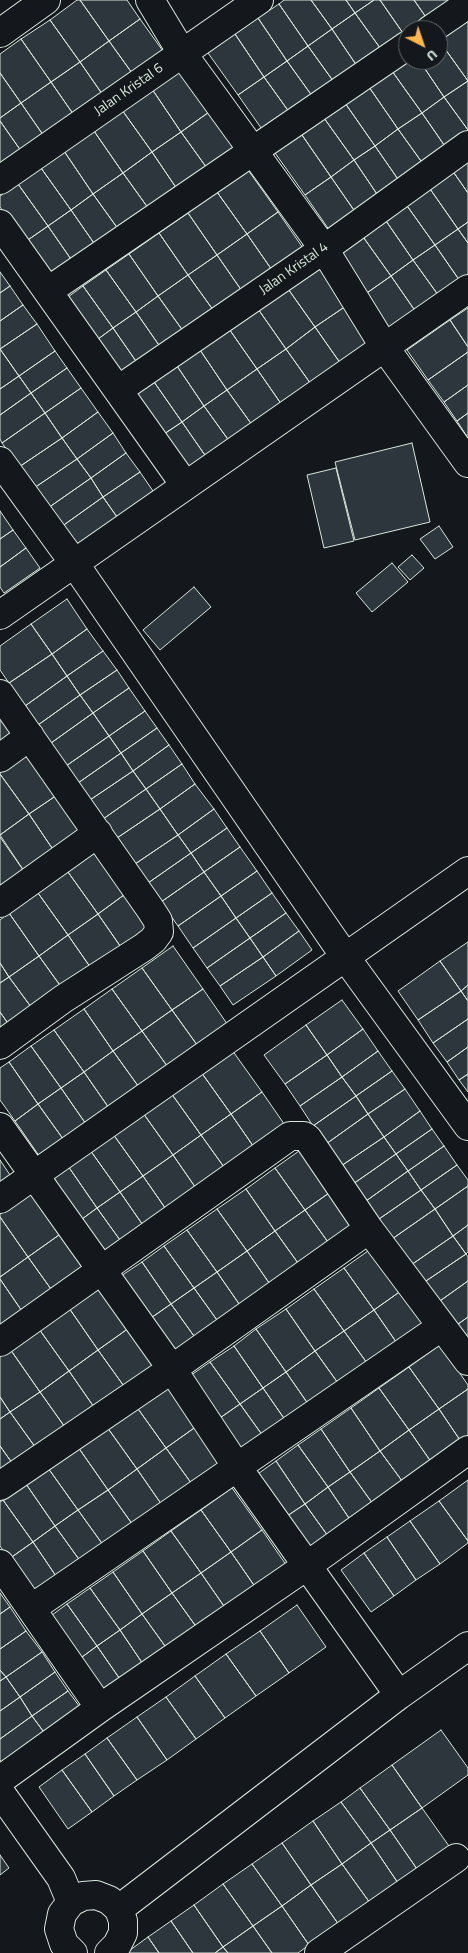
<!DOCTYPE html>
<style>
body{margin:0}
#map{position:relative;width:468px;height:1953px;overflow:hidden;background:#14181c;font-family:"Titillium Web",sans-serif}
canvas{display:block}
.north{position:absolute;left:398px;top:20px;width:50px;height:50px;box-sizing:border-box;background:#14181c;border:1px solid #626a69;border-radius:50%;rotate:139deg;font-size:14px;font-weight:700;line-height:20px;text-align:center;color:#d8e6dc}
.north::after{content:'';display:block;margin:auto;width:18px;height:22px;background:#ffb74d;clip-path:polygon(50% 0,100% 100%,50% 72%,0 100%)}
</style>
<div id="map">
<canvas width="468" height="1953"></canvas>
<div class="north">U</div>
</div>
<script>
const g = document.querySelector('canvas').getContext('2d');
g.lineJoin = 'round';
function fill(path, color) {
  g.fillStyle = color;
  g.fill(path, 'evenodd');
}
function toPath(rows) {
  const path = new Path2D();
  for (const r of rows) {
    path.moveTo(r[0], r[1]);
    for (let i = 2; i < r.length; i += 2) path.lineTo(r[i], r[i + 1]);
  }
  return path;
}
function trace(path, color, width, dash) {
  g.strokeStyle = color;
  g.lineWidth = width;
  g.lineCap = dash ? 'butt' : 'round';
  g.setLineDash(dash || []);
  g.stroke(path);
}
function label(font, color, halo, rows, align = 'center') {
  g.font = font + ' "Titillium Web",sans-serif';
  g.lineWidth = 4;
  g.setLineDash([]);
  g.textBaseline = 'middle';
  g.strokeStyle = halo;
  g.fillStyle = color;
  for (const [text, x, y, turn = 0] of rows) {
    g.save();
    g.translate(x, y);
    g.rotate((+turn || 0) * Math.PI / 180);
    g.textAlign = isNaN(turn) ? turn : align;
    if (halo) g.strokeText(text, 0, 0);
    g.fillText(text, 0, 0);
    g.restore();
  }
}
const building = toPath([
 [77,0,80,0,109,41,80,62,50,20,77,0],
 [80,0,127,0,140,19,109,41,80,0],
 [284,0,311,0,332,29,308,46,279,4,284,0],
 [311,0,346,0,355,13,332,29,311,0],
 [346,0,374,0,355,13,346,0],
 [374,0,380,0,405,36,383,52,355,13,374,0],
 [380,0,414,0,428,20,414,30,408,30,408,34,405,36,380,0],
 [414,0,456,0,428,20,414,0],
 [279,4,308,46,287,61,258,18,279,4],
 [355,13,383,52,359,69,332,29,355,13],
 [258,18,287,61,264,77,235,34,258,18],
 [140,19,168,58,137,80,109,41,140,19],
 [468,19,468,81,438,39,468,19],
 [50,20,80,62,51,82,21,39,50,20],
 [332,29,359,69,336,85,308,46,332,29],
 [235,34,264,77,238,95,208,53,235,34],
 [21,39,51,82,21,103,0,73,0,54,21,39],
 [438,39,468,81,444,97,419,60,438,60,438,39],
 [109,41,137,80,107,101,80,62,109,41],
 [308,46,336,85,315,100,287,61,308,46],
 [408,60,419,60,444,97,422,113,392,71,408,60],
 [287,61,315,100,292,116,264,77,287,61],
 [80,62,107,101,78,121,51,82,80,62],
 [183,68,212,110,181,132,152,89,183,68],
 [392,71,422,113,398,129,369,87,392,71],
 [0,73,21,103,0,118,0,73],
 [264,77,292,116,266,135,238,95,264,77],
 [468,81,468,130,444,97,468,81],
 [51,82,78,121,48,142,21,103,51,82],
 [369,87,398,129,375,146,345,103,369,87],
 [152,89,181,132,152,152,122,110,152,89],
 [444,97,468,130,468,139,449,152,422,113,444,97],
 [21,103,48,142,26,158,0,121,0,118,21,103],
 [345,103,375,146,354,160,324,118,345,103],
 [122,110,152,152,123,173,94,131,122,110],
 [212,110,240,149,209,171,181,132,212,110],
 [422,113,449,152,426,168,398,129,422,113],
 [324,118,354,160,331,177,302,135,324,118],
 [0,121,26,158,0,170,0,121],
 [398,129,426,168,402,185,375,146,398,129],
 [94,131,123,173,93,194,64,151,94,131],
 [181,132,209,171,179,192,152,152,181,132],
 [302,135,331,177,305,195,275,153,302,135],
 [375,146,402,185,381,200,354,160,375,146],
 [64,151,93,194,71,210,41,168,64,151],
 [152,152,179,192,151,212,123,173,152,152],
 [468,158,468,193,452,170,468,158],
 [354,160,381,200,358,216,331,177,354,160],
 [41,168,71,210,48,226,18,184,41,168],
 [248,170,278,212,247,234,217,192,248,170],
 [452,170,468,193,468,222,458,229,428,186,452,170],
 [123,173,151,212,121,233,93,194,123,173],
 [331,177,358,216,332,234,305,195,331,177],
 [18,184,48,226,25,242,0,207,0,196,18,184],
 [428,186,458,229,435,245,405,203,428,186],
 [217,192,247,234,217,255,188,213,217,192],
 [93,194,121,233,98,249,71,210,93,194],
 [405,203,435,245,413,260,384,218,405,203],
 [71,210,98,249,75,265,48,226,71,210],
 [278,212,305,251,274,273,247,234,278,212],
 [188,213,217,255,188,275,159,233,188,213],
 [384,218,413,260,391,276,361,234,384,218],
 [468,222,468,243,458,229,468,222],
 [48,226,75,265,52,281,25,242,48,226],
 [458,229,468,243,468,280,462,284,435,245,458,229],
 [159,233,188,275,158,296,129,254,159,233],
 [247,234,274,273,244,294,217,255,247,234],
 [361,234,391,276,364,295,335,252,361,234],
 [435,245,462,284,441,299,413,260,435,245],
 [129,254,158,296,136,312,106,270,129,254],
 [217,255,244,294,216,314,188,275,217,255],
 [413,260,441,299,418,315,391,276,413,260],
 [316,263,346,306,315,327,286,286,316,263],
 [106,270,136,312,113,328,83,286,106,270],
 [0,272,10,286,0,293,0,272],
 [188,275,216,314,186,335,158,296,188,275],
 [391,276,418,315,392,334,364,295,391,276],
 [10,286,23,305,0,321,0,293,10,286],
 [83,286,113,328,90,345,60,303,83,286],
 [286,286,315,327,286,349,256,306,286,286],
 [158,296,186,335,163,351,136,312,158,296],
 [23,305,37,324,0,349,0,321,23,305],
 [256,306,286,349,257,369,227,326,256,306],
 [346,306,374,345,343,367,315,327,346,306],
 [468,308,468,347,450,320,468,308],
 [136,312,163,351,140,367,113,328,136,312],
 [450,320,468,347,468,352,428,380,407,350,450,320],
 [37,324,55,351,19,376,0,349,37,324],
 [227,326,257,369,227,390,198,347,227,326],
 [315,327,343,367,313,387,286,349,315,327],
 [113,328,140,367,117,384,90,345,113,328],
 [198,347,227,390,204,406,175,363,198,347],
 [0,349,19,376,0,389,0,349],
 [286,349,313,387,284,408,257,369,286,349],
 [55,351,67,368,31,393,19,376,55,351],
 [468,352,468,385,444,402,428,380,468,352],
 [175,363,204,406,182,422,152,379,175,363],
 [67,368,81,388,45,413,31,393,67,368],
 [257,369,284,408,255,429,227,390,257,369],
 [19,376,31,393,0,415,0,389,19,376],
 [152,379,182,422,158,438,129,396,152,379],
 [468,385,468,413,457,421,444,402,468,385],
 [81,388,98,412,62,438,45,413,81,388],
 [227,390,255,429,232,445,204,406,227,390],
 [31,393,45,413,2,443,0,439,0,415,31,393],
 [204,406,232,445,209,461,182,422,204,406],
 [98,412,113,433,77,459,62,438,98,412],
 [45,413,62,438,19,467,2,443,45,413],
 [468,413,468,438,457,421,468,413],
 [182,422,209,461,186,478,158,438,182,422],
 [113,433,126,453,91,478,77,459,113,433],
 [62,438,77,459,34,488,19,467,62,438],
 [412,443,430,522,355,540,335,462,412,443],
 [126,453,140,472,103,497,91,478,126,453],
 [77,459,91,478,48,508,34,488,77,459],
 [336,468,354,541,324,548,307,475,336,468],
 [140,472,153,491,117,517,103,497,140,472],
 [91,478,103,497,61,527,48,508,91,478],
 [103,497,117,517,74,546,61,527,103,497],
 [0,511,13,530,0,539,0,511],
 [439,526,453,547,435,559,420,539,439,526],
 [13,530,26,548,0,567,0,539,13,530],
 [26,548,40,568,4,593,0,587,0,567,26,548],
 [412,555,424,568,410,580,398,567,412,555],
 [392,563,408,582,372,612,356,593,392,563],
 [194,587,211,607,160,650,143,630,194,587],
 [67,599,87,629,52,654,31,624,67,599],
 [31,624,52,654,9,683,0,670,0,646,31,624],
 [87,629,103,651,67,676,52,654,87,629],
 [103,651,117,670,80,695,67,676,103,651],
 [52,654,67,676,25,706,9,683,52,654],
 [117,670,129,688,93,713,80,695,117,670],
 [67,676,80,695,38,725,25,706,67,676],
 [129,688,145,711,109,736,93,713,129,688],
 [80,695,93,713,51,743,38,725,80,695],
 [0,709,18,735,0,747,0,709],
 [145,711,157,728,121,753,109,736,145,711],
 [93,713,109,736,66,766,51,743,93,713],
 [157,728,169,745,133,771,121,753,157,728],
 [109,736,121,753,78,783,66,766,109,736],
 [169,745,182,764,146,789,133,771,169,745],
 [29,750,60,793,29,814,0,774,0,771,29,750],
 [121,753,133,771,90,800,78,783,121,753],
 [182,764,195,784,160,809,146,789,182,764],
 [133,771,146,789,103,819,90,800,133,771],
 [0,774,29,814,0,835,0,774],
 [195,784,214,809,178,835,160,809,195,784],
 [146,789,160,809,117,838,103,819,146,789],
 [60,793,87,831,56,854,29,814,60,793],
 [160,809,178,835,135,864,117,838,160,809],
 [214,809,227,828,191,853,178,835,214,809],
 [29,814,56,854,26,874,0,835,29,814],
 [227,828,240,847,204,872,191,853,227,828],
 [178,835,191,853,148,883,135,864,178,835],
 [0,837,26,874,0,893,0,837],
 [240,847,257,871,221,896,204,872,240,847],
 [99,850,128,892,98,914,68,872,99,850],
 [191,853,204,872,161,902,148,883,191,853],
 [257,871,272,893,236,918,221,896,257,871],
 [68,872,98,914,68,935,38,893,68,872],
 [204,872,221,896,178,926,161,902,204,872],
 [128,892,156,932,125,953,98,914,128,892],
 [38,893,68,935,39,956,9,913,38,893],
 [272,893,286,913,250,938,236,918,272,893],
 [221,896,236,918,193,948,178,926,221,896],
 [9,913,39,956,9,977,0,963,0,920,9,913],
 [286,913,299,931,263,957,250,938,286,913],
 [98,914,125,953,95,974,68,935,98,914],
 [236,918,250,938,207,968,193,948,236,918],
 [299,931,312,950,276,976,263,957,299,931],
 [68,935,95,974,67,995,39,956,68,935],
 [250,938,263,957,220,986,207,968,250,938],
 [468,942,468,985,461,991,440,961,468,942],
 [173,946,203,989,172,1010,142,968,173,946],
 [39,956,67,995,37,1015,9,977,39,956],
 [263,957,276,976,233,1005,220,986,263,957],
 [440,961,461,991,418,1020,398,991,440,961],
 [0,963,9,977,0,983,0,963],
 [142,968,172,1010,142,1031,112,989,142,968],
 [9,977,37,1015,14,1032,0,1012,0,983,9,977],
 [468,985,468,1001,461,991,468,985],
 [112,989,142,1031,113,1051,84,1009,112,989],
 [203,989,230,1028,200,1049,172,1010,203,989],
 [461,991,468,1001,468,1019,433,1043,418,1020,461,991],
 [342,1000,363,1029,327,1055,306,1025,342,1000],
 [84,1009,113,1051,84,1072,54,1030,84,1009],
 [172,1010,200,1049,170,1070,142,1031,172,1010],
 [0,1012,14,1032,0,1041,0,1012],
 [468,1019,468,1047,447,1062,433,1043,468,1019],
 [306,1025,327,1055,285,1084,264,1055,306,1025],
 [363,1029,378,1051,342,1077,327,1055,363,1029],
 [54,1030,84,1072,61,1088,31,1046,54,1030],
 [142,1031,170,1070,141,1090,113,1051,142,1031],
 [31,1046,61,1088,38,1104,9,1062,31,1046],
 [468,1047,468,1074,459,1080,447,1062,468,1047],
 [232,1050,262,1092,231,1114,201,1072,232,1050],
 [113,1051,141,1090,111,1111,84,1072,113,1051],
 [378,1051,392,1071,356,1096,342,1077,378,1051],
 [327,1055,342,1077,300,1106,285,1084,327,1055],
 [9,1062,38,1104,15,1121,0,1100,0,1068,9,1062],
 [392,1071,405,1089,368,1114,356,1096,392,1071],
 [84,1072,111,1111,88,1127,61,1088,84,1072],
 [201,1072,231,1114,201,1135,171,1093,201,1072],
 [468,1074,468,1092,459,1080,468,1074],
 [342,1077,356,1096,313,1126,300,1106,342,1077],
 [61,1088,88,1127,66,1143,38,1104,61,1088],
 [405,1089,420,1111,384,1137,368,1114,405,1089],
 [262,1092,289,1131,258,1153,231,1114,262,1092],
 [171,1093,201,1135,173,1155,143,1113,171,1093],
 [356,1096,368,1114,326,1144,313,1126,356,1096],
 [38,1104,66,1143,42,1160,15,1121,38,1104],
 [420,1111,432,1129,396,1154,384,1137,420,1111],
 [143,1113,173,1155,143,1176,113,1134,143,1113],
 [231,1114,258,1153,229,1174,201,1135,231,1114],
 [368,1114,384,1137,341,1166,326,1144,368,1114],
 [432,1129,444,1146,408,1171,396,1154,432,1129],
 [113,1134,143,1176,120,1192,90,1150,113,1134],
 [201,1135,229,1174,200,1194,173,1155,201,1135],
 [384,1137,396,1154,353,1184,341,1166,384,1137],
 [306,1146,336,1188,305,1210,275,1168,306,1146],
 [444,1146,457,1165,421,1190,408,1171,444,1146],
 [90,1150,120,1192,97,1208,68,1166,90,1150],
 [396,1154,408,1171,366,1201,353,1184,396,1154],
 [173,1155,200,1194,170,1215,143,1176,173,1155],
 [0,1160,14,1181,0,1191,0,1160],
 [457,1165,468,1180,468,1186,435,1209,421,1190,457,1165],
 [68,1166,97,1208,74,1225,44,1182,68,1166],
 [275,1168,305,1210,275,1231,246,1189,275,1168],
 [408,1171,421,1190,379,1219,366,1201,408,1171],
 [143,1176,170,1215,147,1231,120,1192,143,1176],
 [468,1186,468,1225,453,1236,435,1209,468,1186],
 [336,1188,364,1227,333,1249,305,1210,336,1188],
 [246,1189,275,1231,247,1251,217,1209,246,1189],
 [421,1190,435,1209,392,1239,379,1219,421,1190],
 [120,1192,147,1231,125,1247,97,1208,120,1192],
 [30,1193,59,1235,28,1257,0,1217,0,1214,30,1193],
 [97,1208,125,1247,101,1264,74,1225,97,1208],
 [217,1209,247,1251,217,1272,187,1230,217,1209],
 [435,1209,453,1236,411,1265,392,1239,435,1209],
 [305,1210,333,1249,303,1270,275,1231,305,1210],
 [0,1217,28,1257,0,1277,0,1217],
 [468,1225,468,1252,466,1254,453,1236,468,1225],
 [187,1230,217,1272,194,1288,164,1246,187,1230],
 [275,1231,303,1270,274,1290,247,1251,275,1231],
 [59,1235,87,1274,56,1296,28,1257,59,1235],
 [453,1236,466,1254,423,1283,411,1265,453,1236],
 [164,1246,194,1288,171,1304,142,1262,164,1246],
 [375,1246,405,1288,374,1310,344,1268,375,1246],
 [247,1251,274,1290,244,1311,217,1272,247,1251],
 [466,1254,468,1257,468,1281,437,1303,423,1283,466,1254],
 [28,1257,56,1296,26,1317,0,1279,0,1277,28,1257],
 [142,1262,171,1304,148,1320,118,1278,142,1262],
 [344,1268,374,1310,344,1331,314,1289,344,1268],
 [217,1272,244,1311,222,1327,194,1288,217,1272],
 [0,1279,26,1317,0,1335,0,1279],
 [468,1281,468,1317,454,1327,437,1303,468,1281],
 [100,1286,129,1328,98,1350,69,1308,100,1286],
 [194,1288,222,1327,199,1343,171,1304,194,1288],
 [405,1288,432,1327,401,1349,374,1310,405,1288],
 [314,1289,344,1331,315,1351,286,1309,314,1289],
 [171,1304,199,1343,175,1360,148,1320,171,1304],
 [69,1308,98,1350,69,1371,39,1329,69,1308],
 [286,1309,315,1351,286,1372,256,1329,286,1309],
 [374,1310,401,1349,372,1370,344,1331,374,1310],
 [468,1317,468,1348,454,1327,468,1317],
 [129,1328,157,1367,126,1389,98,1350,129,1328],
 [39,1329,69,1371,40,1392,10,1349,39,1329],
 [256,1329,286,1372,263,1388,234,1346,256,1329],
 [344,1331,372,1370,343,1390,315,1351,344,1331],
 [440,1345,468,1385,468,1389,439,1409,409,1367,440,1345],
 [234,1346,263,1388,240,1404,210,1362,234,1346],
 [10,1349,40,1392,10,1412,0,1397,0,1356,10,1349],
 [98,1350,126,1389,96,1410,69,1371,98,1350],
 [315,1351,343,1390,313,1411,286,1372,315,1351],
 [210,1362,240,1404,217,1420,187,1378,210,1362],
 [409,1367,439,1409,409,1430,379,1388,409,1367],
 [69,1371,96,1410,67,1430,40,1392,69,1371],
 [286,1372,313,1411,290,1427,263,1388,286,1372],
 [167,1384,197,1426,166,1448,136,1406,167,1384],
 [263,1388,290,1427,268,1443,240,1404,263,1388],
 [379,1388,409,1430,380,1451,351,1408,379,1388],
 [468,1389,468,1447,466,1449,439,1409,468,1389],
 [40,1392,67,1430,38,1451,10,1412,40,1392],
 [0,1397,10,1412,0,1419,0,1397],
 [240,1404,268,1443,244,1460,217,1420,240,1404],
 [136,1406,166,1448,137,1469,107,1427,136,1406],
 [351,1408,380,1451,350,1472,321,1429,351,1408],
 [439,1409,466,1449,436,1469,409,1430,439,1409],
 [10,1412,38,1451,15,1467,0,1446,0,1419,10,1412],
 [197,1426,224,1465,194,1487,166,1448,197,1426],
 [107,1427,137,1469,108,1490,78,1447,107,1427],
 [321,1429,350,1472,328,1487,298,1445,321,1429],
 [409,1430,436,1469,408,1489,380,1451,409,1430],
 [298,1445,328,1487,305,1504,276,1461,298,1445],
 [0,1446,15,1467,0,1478,0,1446],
 [78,1447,108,1490,78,1510,48,1468,78,1447],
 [166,1448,194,1487,164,1508,137,1469,166,1448],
 [380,1451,408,1489,378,1511,350,1472,380,1451],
 [276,1461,305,1504,281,1520,252,1478,276,1461],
 [48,1468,78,1510,55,1526,26,1484,48,1468],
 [137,1469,164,1508,135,1528,108,1490,137,1469],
 [350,1472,378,1511,355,1527,328,1487,350,1472],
 [468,1480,468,1541,439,1501,468,1480],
 [26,1484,55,1526,33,1542,3,1500,26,1484],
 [328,1487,355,1527,333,1543,305,1504,328,1487],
 [232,1488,262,1530,231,1552,201,1510,232,1488],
 [108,1490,135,1528,106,1549,78,1510,108,1490],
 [3,1500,33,1542,9,1559,0,1546,0,1502,3,1500],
 [439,1501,468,1541,468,1543,440,1564,410,1521,439,1501],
 [305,1504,333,1543,309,1559,281,1520,305,1504],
 [78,1510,106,1549,83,1565,55,1526,78,1510],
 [201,1510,231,1552,201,1573,171,1531,201,1510],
 [410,1521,440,1564,416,1580,387,1537,410,1521],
 [55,1526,83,1565,60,1582,33,1542,55,1526],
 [262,1530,289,1569,258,1591,231,1552,262,1530],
 [171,1531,201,1573,172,1593,143,1551,171,1531],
 [387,1537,416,1580,394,1596,364,1553,387,1537],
 [33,1542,60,1582,36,1598,9,1559,33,1542],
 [143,1551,172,1593,142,1614,113,1572,143,1551],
 [231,1552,258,1591,228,1612,201,1573,231,1552],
 [364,1553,394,1596,371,1612,341,1570,364,1553],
 [113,1572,142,1614,120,1630,90,1588,113,1572],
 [201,1573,228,1612,200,1632,172,1593,201,1573],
 [90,1588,120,1630,97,1646,67,1604,90,1588],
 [0,1593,10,1607,0,1614,0,1593],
 [172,1593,200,1632,170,1653,142,1614,172,1593],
 [67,1604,97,1646,74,1663,44,1621,67,1604],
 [297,1605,326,1647,289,1673,260,1631,297,1605],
 [10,1607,26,1631,0,1649,0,1614,10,1607],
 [142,1614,170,1653,147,1670,120,1630,142,1614],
 [120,1630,147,1670,124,1685,97,1646,120,1630],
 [26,1631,42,1652,6,1677,0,1670,0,1649,26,1631],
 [260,1631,289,1673,256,1696,226,1654,260,1631],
 [97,1646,124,1685,101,1702,74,1663,97,1646],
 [42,1652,55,1672,20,1697,6,1677,42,1652],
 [226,1654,256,1696,225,1718,195,1676,226,1654],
 [0,1670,6,1677,0,1681,0,1670],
 [55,1672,68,1691,32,1716,20,1697,55,1672],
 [195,1676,225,1718,196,1739,166,1697,195,1676],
 [6,1677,20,1697,0,1711,0,1681,6,1677],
 [68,1691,82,1710,46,1735,32,1716,68,1691],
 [20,1697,32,1716,0,1739,0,1711,20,1697],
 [166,1697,196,1739,167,1760,137,1717,166,1697],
 [32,1716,46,1735,3,1765,0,1760,0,1739,32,1716],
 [137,1717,167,1760,137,1780,107,1738,137,1717],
 [441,1730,468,1768,468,1775,422,1808,392,1765,441,1730],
 [107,1738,137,1780,114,1796,85,1754,107,1738],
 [85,1754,114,1796,92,1812,62,1770,85,1754],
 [392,1765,422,1808,390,1830,360,1788,392,1765],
 [62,1770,92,1812,68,1829,39,1787,62,1770],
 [360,1788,390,1830,371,1843,341,1802,360,1788],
 [341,1802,371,1843,342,1864,313,1821,341,1802],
 [422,1808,449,1846,417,1869,390,1830,422,1808],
 [313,1821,342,1864,311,1885,282,1843,313,1821],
 [390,1830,417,1869,398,1883,371,1843,390,1830],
 [282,1843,311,1885,282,1906,252,1864,282,1843],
 [371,1843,398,1883,370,1903,342,1864,371,1843],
 [0,1855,9,1868,0,1875,0,1855],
 [252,1864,282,1906,253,1926,223,1884,252,1864],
 [342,1864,370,1903,339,1925,311,1885,342,1864],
 [223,1884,253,1926,223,1947,194,1905,223,1884],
 [311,1885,339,1925,309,1945,282,1906,311,1885],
 [194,1905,223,1947,215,1953,193,1953,171,1921,194,1905],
 [282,1906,309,1945,298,1953,272,1953,253,1926,282,1906],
 [171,1921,193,1953,159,1953,148,1937,171,1921],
 [253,1926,272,1953,228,1953,223,1947,253,1926],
 [148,1937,159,1953,126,1953,148,1937],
 [223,1947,228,1953,215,1953,223,1947]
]);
fill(building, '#2c363c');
trace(building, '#d8e6dc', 1);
const minor = toPath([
 [150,0,182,53,324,249,385,348,468,463],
 [430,30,468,4],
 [0,33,46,0],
 [0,180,259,0],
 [0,224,185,485],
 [48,291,408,45],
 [118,390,324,249,468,145],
 [0,461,74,563,346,958,468,1126],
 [0,615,468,289],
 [0,694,151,910,158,921,159,932,153,940,144,947,63,999,0,1045],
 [0,758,30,736],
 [0,903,98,833],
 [0,1127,172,1369,237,1467,399,1695],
 [0,1199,468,871],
 [369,1229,468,1361],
 [0,1342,290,1136,304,1136,308,1139,369,1229,172,1369,0,1486],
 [0,1564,100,1708],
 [32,1608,441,1327],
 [0,1780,100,1708,308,1565,468,1450],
 [0,1792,61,1878,71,1902],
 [119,1909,399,1695,468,1646],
 [73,1953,64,1944,59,1929,62,1914,71,1902,83,1896,96,1895,109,1900,119,1909,123,1921,123,1933,117,1945,109,1953],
 [319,1953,456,1858]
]);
trace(minor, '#d8e6dc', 30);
trace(minor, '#14181c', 28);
label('14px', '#d8e6dc', '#14181c', [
 ["Jalan Kristal 6",129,90,-35],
 ["Jalan Kristal 4",294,269,-35]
]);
</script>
